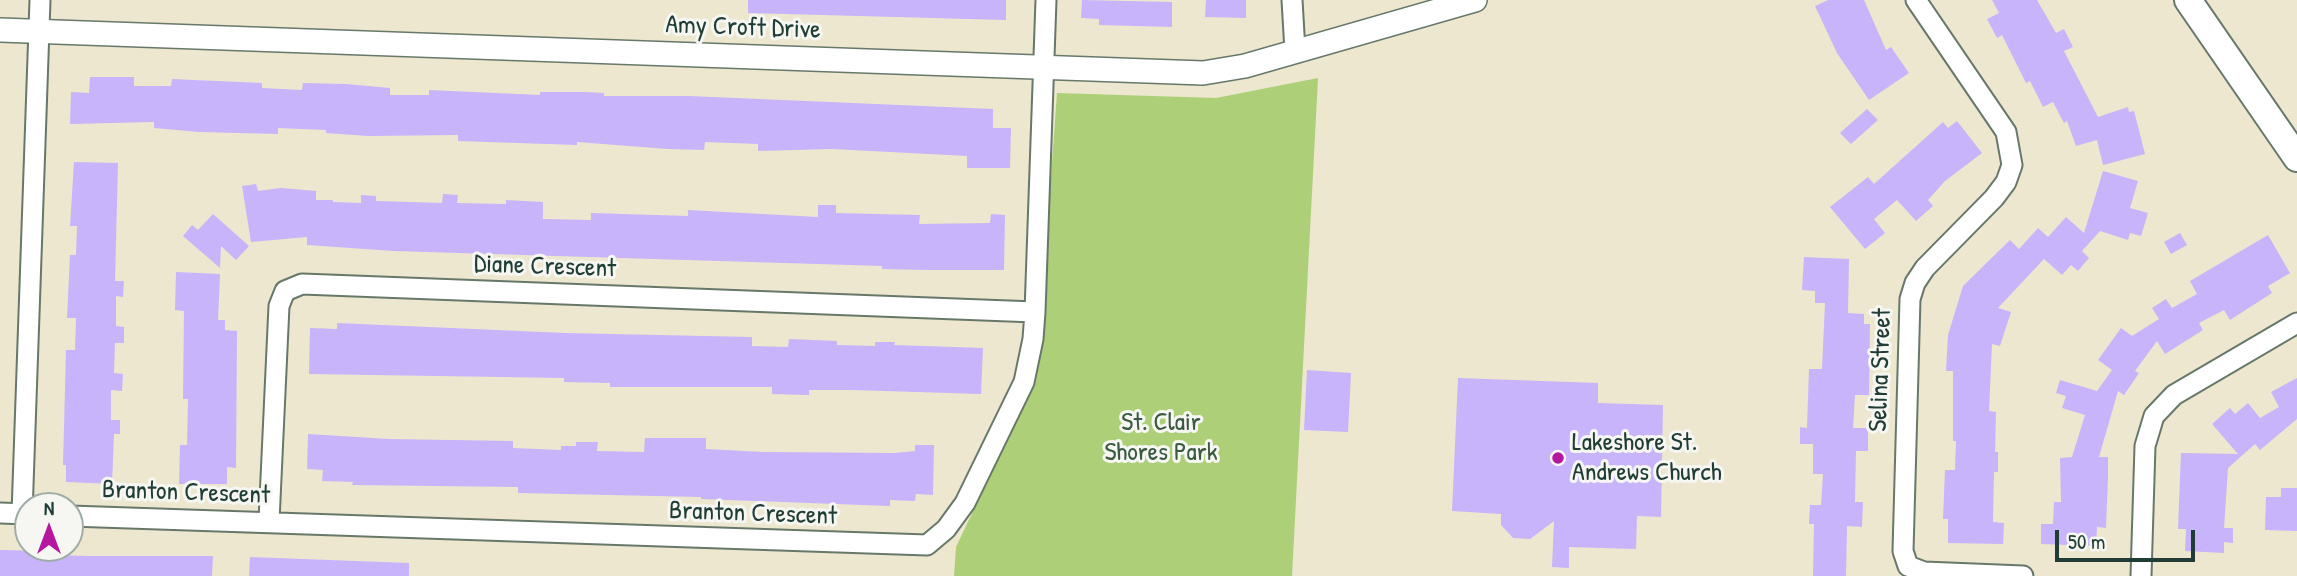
<!DOCTYPE html>
<style>
body{margin:0}
#map{position:relative;width:2297px;height:576px;overflow:hidden;background:#ece7ce;font-family:"Patrick Hand",sans-serif}
canvas{display:block}
.north{position:absolute;left:14px;top:492px;width:70px;height:70px;box-sizing:border-box;background:#f6f6f2;border:2px solid #a0aca6;border-radius:50%;rotate:0deg;font-size:19px;font-weight:700;line-height:28px;text-align:center;color:#1f3d34}
.north::after{content:'';display:block;margin:auto;width:24px;height:32px;background:#b5179e;clip-path:polygon(50% 0,100% 100%,50% 72%,0 100%)}
.scale{position:absolute;left:2055px;top:530px;width:140px;height:32px;box-sizing:border-box;border:4px solid #1f3d34;border-top:0;padding-left:9px;font-size:21px;line-height:24px;white-space:nowrap;color:#1f3d34;-webkit-text-stroke:5px #f6f6f2;paint-order:stroke}
</style>
<div id="map">
<canvas width="2297" height="576"></canvas>
<div class="north">N</div>
<div class="scale">50 m</div>
</div>
<script>
const g = document.querySelector('canvas').getContext('2d');
g.lineJoin = 'round';
function fill(path, color) {
  g.fillStyle = color;
  g.fill(path, 'evenodd');
}
function toPath(rows) {
  const path = new Path2D();
  for (const r of rows) {
    path.moveTo(r[0], r[1]);
    for (let i = 2; i < r.length; i += 2) path.lineTo(r[i], r[i + 1]);
  }
  return path;
}
function trace(path, color, width, dash) {
  g.strokeStyle = color;
  g.lineWidth = width;
  g.lineCap = dash ? 'butt' : 'round';
  g.setLineDash(dash || []);
  g.stroke(path);
}
function label(font, color, halo, rows, align = 'center') {
  g.font = font + ' "Patrick Hand",sans-serif';
  g.lineWidth = 6;
  g.setLineDash([]);
  g.textBaseline = 'middle';
  g.strokeStyle = halo;
  g.fillStyle = color;
  for (const [text, x, y, turn = 0] of rows) {
    g.save();
    g.translate(x, y);
    g.rotate((+turn || 0) * Math.PI / 180);
    g.textAlign = isNaN(turn) ? turn : align;
    if (halo) g.strokeText(text, 0, 0);
    g.fillText(text, 0, 0);
    g.restore();
  }
}
fill(toPath([
 [1318,78,1292,576,954,576,956,547,1037,376,1057,93,1216,98]
]), '#accf78');
fill(toPath([
 [748,0,1006,0,1006,20,748,13],
 [1082,0,1172,2,1172,27,1099,25,1099,19,1081,18],
 [1206,0,1246,0,1246,18,1205,17],
 [1828,0,1864,0,1886,50,1891,47,1909,73,1869,100,1837,53,1815,6],
 [1992,0,2037,0,2056,33,2064,29,2073,47,2064,51,2098,117,2128,107,2129,112,2134,111,2145,154,2103,165,2097,140,2076,146,2067,121,2064,123,2053,102,2043,107,2030,81,2026,83,2002,35,1997,38,1987,19,1999,13],
 [90,77,134,77,134,86,171,86,172,79,262,83,262,88,302,90,303,83,346,84,390,88,390,95,429,95,429,90,540,95,540,92,584,92,604,93,604,96,689,96,993,109,993,128,1011,128,1010,168,967,168,967,156,832,149,758,151,758,144,705,142,704,150,668,149,577,142,577,145,458,141,458,135,368,136,326,133,326,130,278,128,278,134,199,132,154,128,154,122,70,124,71,92,89,93],
 [1867,109,1878,120,1851,144,1840,133],
 [1957,121,1982,153,1945,181,1928,200,1933,206,1916,221,1897,200,1874,219,1885,233,1865,249,1830,207,1868,177,1874,184,1943,122,1948,128],
 [74,162,118,163,115,281,124,281,123,297,116,296,116,326,124,327,124,343,115,343,114,373,123,374,122,391,111,390,111,420,120,420,120,434,114,434,112,484,66,482,66,465,63,465,66,350,75,350,76,318,67,318,70,255,76,255,77,226,70,226],
 [2103,171,2138,181,2130,208,2148,213,2141,236,2130,233,2128,240,2100,231,2082,251,2089,258,2078,271,2071,265,2062,275,2044,259,1998,308,2011,312,2000,346,1992,344,1989,411,1996,412,1995,452,1998,452,1998,472,1994,472,1993,522,2004,523,2003,544,1948,543,1948,519,1943,519,1945,470,1955,470,1956,441,1953,441,1953,371,1946,371,1948,335,1963,286,2010,240,2019,249,2038,228,2048,237,2066,217,2084,233],
 [256,184,258,191,281,188,316,191,316,200,333,200,333,202,361,203,361,195,376,196,376,201,442,203,443,194,458,195,457,203,506,204,506,200,543,202,543,219,591,220,591,213,688,216,688,210,818,217,818,205,836,205,836,213,920,215,919,224,990,223,991,214,1005,215,1004,270,925,270,882,269,882,266,394,251,307,245,307,237,251,242,242,186],
 [213,214,249,246,236,260,221,246,220,268,183,236,192,225,198,230],
 [2180,233,2187,245,2171,254,2164,242],
 [2268,235,2290,273,2268,286,2272,293,2230,320,2224,310,2199,323,2203,330,2165,354,2157,341,2135,371,2139,373,2124,395,2118,391,2099,457,2108,457,2108,477,2106,528,2097,527,2096,546,2041,544,2041,524,2053,524,2054,502,2061,502,2060,458,2072,457,2085,415,2062,408,2066,396,2056,393,2060,380,2097,391,2112,370,2098,360,2121,328,2132,336,2159,319,2152,308,2166,299,2172,308,2197,294,2190,281],
 [1804,257,1849,259,1848,313,1864,314,1864,324,1870,324,1869,395,1855,395,1853,428,1868,428,1868,451,1856,451,1855,502,1863,502,1862,527,1847,526,1846,576,1813,576,1814,524,1809,524,1810,505,1821,505,1823,474,1813,474,1813,444,1800,444,1800,427,1807,428,1809,369,1822,369,1825,303,1815,303,1815,291,1802,290],
 [176,272,220,274,218,320,225,320,225,330,237,331,236,468,227,467,227,484,179,484,180,445,187,445,188,399,183,399,184,311,175,310],
 [337,323,565,333,752,337,752,346,788,347,789,339,837,341,837,345,875,346,875,342,895,342,894,345,983,348,981,394,852,390,809,390,809,395,772,394,772,387,610,387,610,383,564,382,564,378,309,374,310,328,337,329],
 [1307,370,1351,373,1348,432,1304,430],
 [1458,378,1598,383,1598,403,1663,405,1661,517,1637,516,1636,549,1569,547,1569,568,1552,567,1554,521,1530,539,1513,538,1501,525,1501,514,1452,511],
 [2297,378,2297,419,2260,450,2255,444,2228,468,2224,528,2233,528,2233,543,2224,542,2224,553,2185,551,2186,529,2178,529,2181,453,2238,454,2212,424,2230,408,2235,414,2248,403,2260,418,2279,407,2271,392],
 [308,434,389,439,513,441,513,448,561,450,561,446,576,446,576,442,598,442,597,451,644,452,645,438,706,438,706,449,763,452,895,453,915,451,915,445,934,445,933,495,916,494,915,501,890,500,890,506,701,499,701,497,518,493,518,487,352,485,353,482,322,481,323,470,307,469],
 [2281,488,2297,488,2297,531,2265,530,2266,497,2281,497],
 [0,550,51,551,51,555,89,556,213,556,212,576,0,576],
 [250,557,409,563,409,576,249,576]
]), '#c8b4fb');
const minor = toPath([
 [1292,0,1295,51],
 [1916,0,2006,132,2012,165,2006,182,1994,198,1925,268,1915,283,1910,299,1903,551,1908,566,1924,572,2023,576],
 [0,513,28,514],
 [22,514,40,0],
 [70,516,927,545,946,529,965,503,1024,382,1033,339,1035,312,1046,0],
 [269,521,279,306,285,291,302,284,1035,312],
 [2141,576,2145,446,2154,416,2174,395,2297,323]
]);
const tertiary = toPath([
 [0,30,1203,73,1245,66,1475,0]
]);
const secondary = toPath([
 [2188,0,2297,158]
]);
trace(minor, '#67786a', 23);
trace(tertiary, '#67786a', 26);
trace(secondary, '#67786a', 30);
trace(minor, '#fff', 19);
trace(tertiary, '#fff', 23);
trace(secondary, '#fff', 26);
for (const [x, y, r, color] of [
 [1558,458,7,"#b5179e"]
]) {
  const dot = new Path2D();
  dot.arc(x, y, r, 0, 2 * Math.PI);
  g.fillStyle = color;
  g.fill(dot);
  trace(dot, '#f6f6f2', 2.5);
}
label('26px', '#1f3d34', '#f6f6f2', [
 ["Amy Croft Drive",743,28,2],
 ["Diane Crescent",545,267,2],
 ["Selina Street",1881,370,-88],
 ["Branton Crescent",186,493,2],
 ["Branton Crescent",753,514,2]
]);
label('26px', '#3b5a42', '#f6f6f2', [
 ["St. Clair",1161,423],
 ["Shores Park",1161,453]
]);
label('26px', '#1f3d34', '#f6f6f2', [
 ["Lakeshore St.",1572,443],
 ["Andrews Church",1572,473]
], 'left');
</script>
